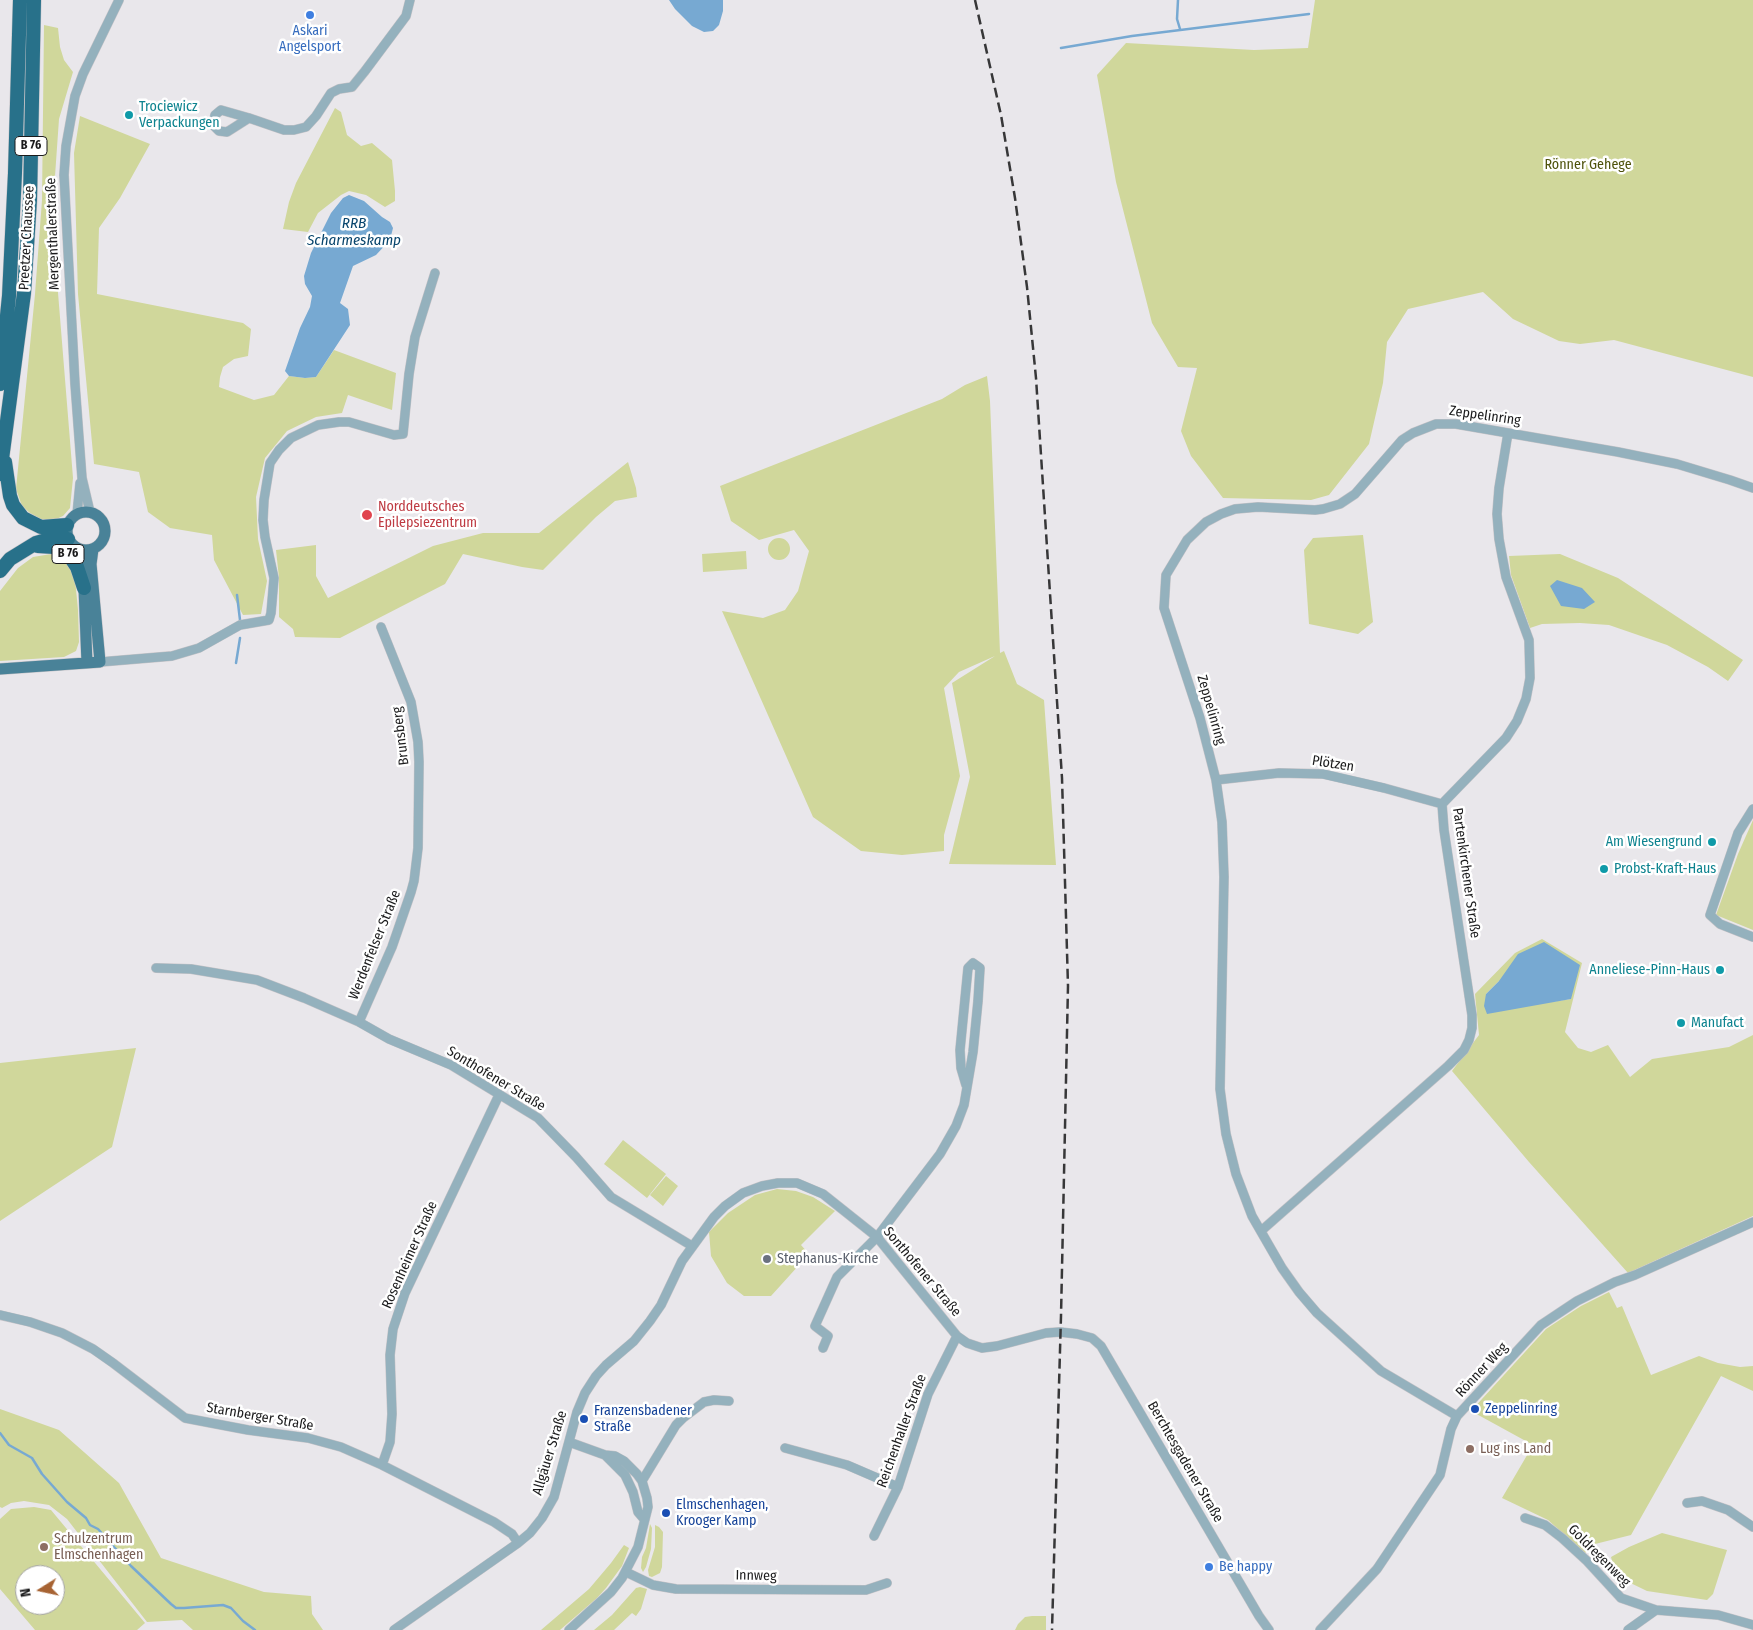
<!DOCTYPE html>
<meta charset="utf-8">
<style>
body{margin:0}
#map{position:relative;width:1753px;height:1630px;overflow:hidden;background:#e9e7eb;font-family:"Fira Sans Condensed",sans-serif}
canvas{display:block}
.north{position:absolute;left:15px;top:1565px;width:50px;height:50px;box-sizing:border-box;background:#fff;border:1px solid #a4a4a4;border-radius:50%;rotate:260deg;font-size:14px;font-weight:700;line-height:20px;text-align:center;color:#1b1b1c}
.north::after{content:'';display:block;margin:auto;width:18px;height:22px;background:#a76333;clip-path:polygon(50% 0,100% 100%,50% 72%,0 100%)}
</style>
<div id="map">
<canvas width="1753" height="1630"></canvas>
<div class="north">N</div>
</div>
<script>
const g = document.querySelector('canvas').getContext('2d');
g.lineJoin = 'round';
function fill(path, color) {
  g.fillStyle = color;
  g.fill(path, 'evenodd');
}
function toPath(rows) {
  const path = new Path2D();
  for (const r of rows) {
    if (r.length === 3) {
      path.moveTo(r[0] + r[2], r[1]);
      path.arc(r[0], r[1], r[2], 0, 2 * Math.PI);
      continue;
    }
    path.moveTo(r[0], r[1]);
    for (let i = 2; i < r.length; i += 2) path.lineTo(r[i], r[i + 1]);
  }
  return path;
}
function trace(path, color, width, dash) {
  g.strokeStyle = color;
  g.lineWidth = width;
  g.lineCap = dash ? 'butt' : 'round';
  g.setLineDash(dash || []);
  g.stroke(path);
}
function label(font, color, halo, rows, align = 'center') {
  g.font = font + ' "Fira Sans Condensed",sans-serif';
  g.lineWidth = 5;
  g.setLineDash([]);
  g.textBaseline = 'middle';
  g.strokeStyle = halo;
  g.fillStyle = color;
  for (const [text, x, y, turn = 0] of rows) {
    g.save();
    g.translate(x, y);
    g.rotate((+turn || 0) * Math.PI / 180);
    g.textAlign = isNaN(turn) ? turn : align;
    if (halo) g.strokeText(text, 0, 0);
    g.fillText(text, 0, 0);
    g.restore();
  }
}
fill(toPath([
 [1315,0,1753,0,1753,377,1614,340,1580,344,1559,341,1513,319,1483,292,1408,309,1387,342,1383,383,1369,444,1329,495,1311,500,1223,498,1191,456,1181,431,1197,368,1178,367,1152,323,1116,182,1097,75,1126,43,1254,50,1308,48],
 [44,25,58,28,60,47,64,60,73,72,59,119,55,176,56,268,73,478,70,508,63,516,54,520,41,519,30,513,22,506,16,489,35,294,42,200],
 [335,108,341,112,347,135,361,146,372,143,392,160,395,191,395,201,385,207,366,195,349,191,341,195,318,213,308,232,283,229,289,202,296,183],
 [80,116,150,144,120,198,99,228,97,294,243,323,251,329,248,356,234,359,223,367,220,377,219,387,254,400,274,395,289,376,305,378,316,377,334,350,396,373,392,410,348,395,342,413,316,417,287,431,265,458,256,497,258,539,267,581,261,614,243,615,214,560,212,535,170,528,148,512,139,472,94,464,78,294,74,153],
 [987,376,990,401,1000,653,1004,651,1017,684,1044,700,1056,865,949,864,970,777,952,683,995,656,959,672,944,688,960,776,944,835,944,851,902,855,861,851,813,817,722,611,763,618,785,610,798,591,809,551,794,530,759,540,731,521,720,486,942,399,965,385],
 [628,462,636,488,637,497,615,501,596,517,543,570,522,567,463,554,445,584,340,638,295,637,293,629,279,617,279,578,276,550,316,545,316,576,328,598,433,546,483,533,539,533],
 [1363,535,1373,622,1358,634,1309,624,1304,550,1313,538],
 [779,549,11],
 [746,551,747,569,703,572,702,554],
 [51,554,70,564,75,579,78,610,79,642,76,651,64,657,0,661,0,591,18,568,33,557],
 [1560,554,1618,578,1743,660,1728,681,1708,667,1667,645,1609,625,1580,623,1542,624,1530,628,1511,575,1509,556],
 [1753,820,1753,930,1716,915,1738,854],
 [1542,939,1582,963,1565,1032,1578,1048,1591,1052,1608,1045,1630,1077,1652,1059,1729,1047,1753,1035,1753,1216,1628,1273,1529,1162,1452,1071,1479,1035,1475,994,1515,953],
 [1499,981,1571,999,1537,1004,1486,994],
 [136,1048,112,1147,0,1221,0,1063],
 [623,1140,666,1174,647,1198,604,1164],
 [666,1176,678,1186,663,1206,650,1195],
 [777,1189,796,1191,813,1197,835,1211,801,1245,809,1254,771,1296,744,1296,727,1283,711,1256,709,1232,728,1213,755,1195],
 [1609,1292,1617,1308,1622,1306,1651,1375,1699,1356,1718,1363,1740,1367,1753,1366,1753,1391,1721,1376,1631,1535,1595,1544,1585,1553,1548,1520,1502,1498,1533,1445,1471,1411,1546,1329,1581,1306],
 [0,1409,59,1430,119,1483,161,1558,264,1592,311,1596,312,1614,323,1630,193,1630,182,1620,147,1622,67,1519,49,1505,24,1501,11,1503,2,1508,0,1507],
 [34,1507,51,1510,145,1623,137,1630,35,1630,0,1589,0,1519,11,1509],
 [25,1575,55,1575,55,1605,25,1605],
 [650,1524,652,1528,651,1549,646,1567,643,1572,641,1568,642,1557,646,1548],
 [655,1525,659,1527,663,1532,662,1567,660,1573,652,1577,649,1576,648,1570,655,1547],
 [1662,1533,1727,1550,1713,1594,1707,1600,1647,1591,1616,1576,1611,1557,1629,1547],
 [624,1545,629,1548,622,1566,606,1588,597,1598,560,1630,541,1630,589,1589,611,1563],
 [640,1587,647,1589,641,1609,636,1616,632,1613,614,1630,594,1630,612,1615,636,1588],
 [1032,1616,1046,1616,1046,1630,1015,1630,1018,1624,1025,1617]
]), '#d0d79b');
fill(toPath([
 [669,0,723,0,723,11,719,25,713,31,704,32,692,26,675,9],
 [349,195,364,201,382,217,390,222,393,228,390,240,376,255,353,266,340,303,348,309,350,325,316,377,305,378,289,376,285,371,300,328,310,307,312,296,305,284,304,276,311,253,331,213,343,198],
 [1557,580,1582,588,1595,602,1584,609,1561,606,1550,586],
 [1544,942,1580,965,1571,999,1487,1014,1484,1006,1486,994,1499,981,1518,954]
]), '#77a9d2');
trace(toPath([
 [1178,0,1177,19,1180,29],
 [1061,48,1132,36,1309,14],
 [237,595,240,620],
 [236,663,240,638],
 [0,1433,9,1445,32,1458,42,1474,67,1502,86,1518,90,1525,98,1529,131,1566,171,1604,176,1608,184,1608,223,1605,231,1608,243,1621,255,1630]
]), '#77a9d2', 2.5);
const minor = toPath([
 [249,118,227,132,219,131,213,125,215,115,221,110,249,118,284,130,294,130,306,127,316,116,331,93,339,89,352,87,365,71,406,16,410,0],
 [90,512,82,478,75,384,64,175,66,146,75,96,83,74,119,0],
 [77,514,80,483],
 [100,662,172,656,199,648,240,625,269,620,271,613,274,578,265,537,263,520,264,500,270,463,279,450,291,438,318,425,339,422,349,422,394,435,403,434,409,374,415,337,435,273],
 [1216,780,1279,773,1323,774,1384,788,1442,804],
 [1753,809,1738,833,1710,915,1720,924,1753,937],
 [156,968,191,969,257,980,304,998,359,1022,389,1039,451,1065,538,1118,576,1157,611,1197,692,1246],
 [359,1022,392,947,411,892,414,881,418,848,419,762,418,742,411,702,381,627],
 [1261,1231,1448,1066,1464,1050,1469,1040,1472,1028,1472,1015,1444,830,1442,804,1506,738,1517,721,1526,699,1530,678,1529,640,1506,577,1499,539,1497,514,1499,488,1508,433],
 [0,1315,30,1322,62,1333,93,1349,113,1363,185,1418,248,1430,308,1438,341,1447,382,1465,494,1522,512,1534,518,1543],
 [823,1348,828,1336,815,1326,837,1277,877,1237,940,1154,956,1126,964,1105,973,1052,978,1001,980,968,973,963,968,968,960,1050,961,1068,966,1085],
 [1457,1416,1381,1371,1317,1313,1299,1292,1282,1268,1252,1216,1236,1174,1226,1134,1220,1089,1224,877,1222,822,1216,780,1200,718,1164,608,1166,575,1187,540,1206,522,1221,514,1235,509,1258,507,1315,510,1323,509,1340,504,1355,494,1402,440,1413,433,1436,424,1456,424,1618,452,1677,464,1730,480,1753,488],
 [569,1442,605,1455,615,1456,624,1461,637,1474,642,1481,647,1498,648,1507,638,1547,622,1578,611,1592,569,1630],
 [785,1448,847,1465,898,1487],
 [605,1455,625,1475,633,1492,638,1512,644,1519],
 [382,1465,390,1442,392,1414,390,1355,393,1329,405,1293,499,1095],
 [642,1481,676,1425,683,1418,704,1402,714,1400,729,1401],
 [1687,1503,1702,1501,1728,1510,1753,1527],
 [1525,1518,1545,1525,1562,1538,1587,1561,1621,1598,1656,1610],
 [874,1536,898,1487,928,1394,957,1336],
 [626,1572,653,1585,676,1589,866,1590,887,1583],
 [394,1630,518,1543,530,1533,542,1518,554,1497,577,1412,585,1393,596,1376,606,1365,634,1341,650,1321,661,1305,682,1261,714,1217,725,1206,743,1193,762,1186,778,1183,797,1183,823,1194,877,1237,957,1336,967,1343,982,1348,997,1346,1046,1333,1060,1332,1077,1334,1092,1338,1101,1346,1259,1616,1269,1630],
 [1320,1630,1377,1569,1440,1475,1451,1429,1457,1416,1541,1325,1577,1301,1615,1282,1635,1275,1753,1222],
 [1628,1630,1656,1610,1718,1615,1753,1625]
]);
const major = toPath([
 [86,531,19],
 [79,549,84,565,85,578,84,588,87,663],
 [0,669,100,662,91,564,93,549]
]);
const highway = toPath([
 [0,384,9,296,15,173,20,0],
 [5,462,10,496,13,505,23,518,41,527,67,525],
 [0,474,24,293,30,200,34,0],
 [38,546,54,547,69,555,77,567,84,588],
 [0,571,10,559,36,543,53,538,68,539]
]);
trace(minor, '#c4c2c6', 10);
trace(major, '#c4c2c6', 12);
trace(highway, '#c4c2c6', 15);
trace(minor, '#94b1bd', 9);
trace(major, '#498298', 11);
trace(highway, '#28718a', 14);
trace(toPath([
 [975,0,1001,115,1015,198,1027,287,1036,378,1062,778,1068,986,1061,1316,1052,1630]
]), '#373738', 2.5, [10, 5]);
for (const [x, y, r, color] of [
 [310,15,5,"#3f7fe0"],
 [129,115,5,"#0f9aa8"],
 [367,515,6,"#e0444e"],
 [1712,842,5,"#0f9aa8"],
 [1604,869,5,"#0f9aa8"],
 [1720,970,5,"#0f9aa8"],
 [1681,1023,5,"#0f9aa8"],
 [767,1259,5,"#6b7280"],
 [1475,1409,5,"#1a4fb4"],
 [584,1419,5,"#1a4fb4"],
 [1470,1449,5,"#8d6e63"],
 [666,1513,5,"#1a4fb4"],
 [44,1547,5,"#8d6e63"],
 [1209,1567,5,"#3f7fe0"]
]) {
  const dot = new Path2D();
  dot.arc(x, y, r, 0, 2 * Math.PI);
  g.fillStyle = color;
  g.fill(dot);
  trace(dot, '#fff', 2);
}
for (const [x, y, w] of [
 [31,146,32],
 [68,554,32]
]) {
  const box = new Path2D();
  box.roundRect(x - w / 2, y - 9.5, w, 19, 4);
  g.fillStyle = '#fff';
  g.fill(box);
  trace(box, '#1b1b1c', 1);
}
label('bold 12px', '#1b1b1c', null, [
 ["B 76",31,146],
 ["B 76",68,554]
]);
label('14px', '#366cbe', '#fff', [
 ["Askari",310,31],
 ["Angelsport",310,47],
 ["Be happy",1219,1567,"left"]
]);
label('14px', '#0d838f', '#fff', [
 ["Trociewicz",139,107],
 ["Verpackungen",139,123],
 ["Am Wiesengrund",1702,842,"right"],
 ["Probst-Kraft-Haus",1614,869],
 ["Anneliese-Pinn-Haus",1710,970,"right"],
 ["Manufact",1691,1023]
], 'left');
label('14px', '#4e520b', '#fff', [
 ["Rönner Gehege",1588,165]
]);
label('14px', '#1b1b1c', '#fff', [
 ["Mergenthalerstraße",53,234,-92],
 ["Preetzer Chaussee",27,238,-87],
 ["Zeppelinring",1485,416,8],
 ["Zeppelinring",1211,710,74],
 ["Brunsberg",401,736,-97],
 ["Plötzen",1333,764,9],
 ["Partenkirchener Straße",1466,873,82],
 ["Werdenfelser Straße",375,945,-68],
 ["Sonthofener Straße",496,1079,31],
 ["Rosenheimer Straße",410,1255,-66],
 ["Sonthofener Straße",922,1272,50],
 ["Rönner Weg",1482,1370,-47],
 ["Starnberger Straße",260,1417,10],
 ["Reichenhaller Straße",902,1431,-70],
 ["Allgäuer Straße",550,1453,-73],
 ["Berchtesgadener Straße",1185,1462,60],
 ["Goldregenweg",1599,1556,45],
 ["Innweg",756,1576,1]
]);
label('14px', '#be3a42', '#fff', [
 ["Norddeutsches",378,507],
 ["Epilepsiezentrum",378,523]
], 'left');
label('14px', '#5b616d', '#fff', [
 ["Stephanus-Kirche",777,1259]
], 'left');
label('14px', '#164399', '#fff', [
 ["Zeppelinring",1485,1409],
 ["Franzensbadener",594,1411],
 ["Straße",594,1427],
 ["Elmschenhagen,",676,1505],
 ["Krooger Kamp",676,1521]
], 'left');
label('14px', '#785e54', '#fff', [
 ["Lug ins Land",1480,1449],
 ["Schulzentrum",54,1539],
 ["Elmschenhagen",54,1555]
], 'left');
label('italic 15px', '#07446c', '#fff', [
 ["RRB",354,224],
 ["Scharmeskamp",354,241]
]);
</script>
